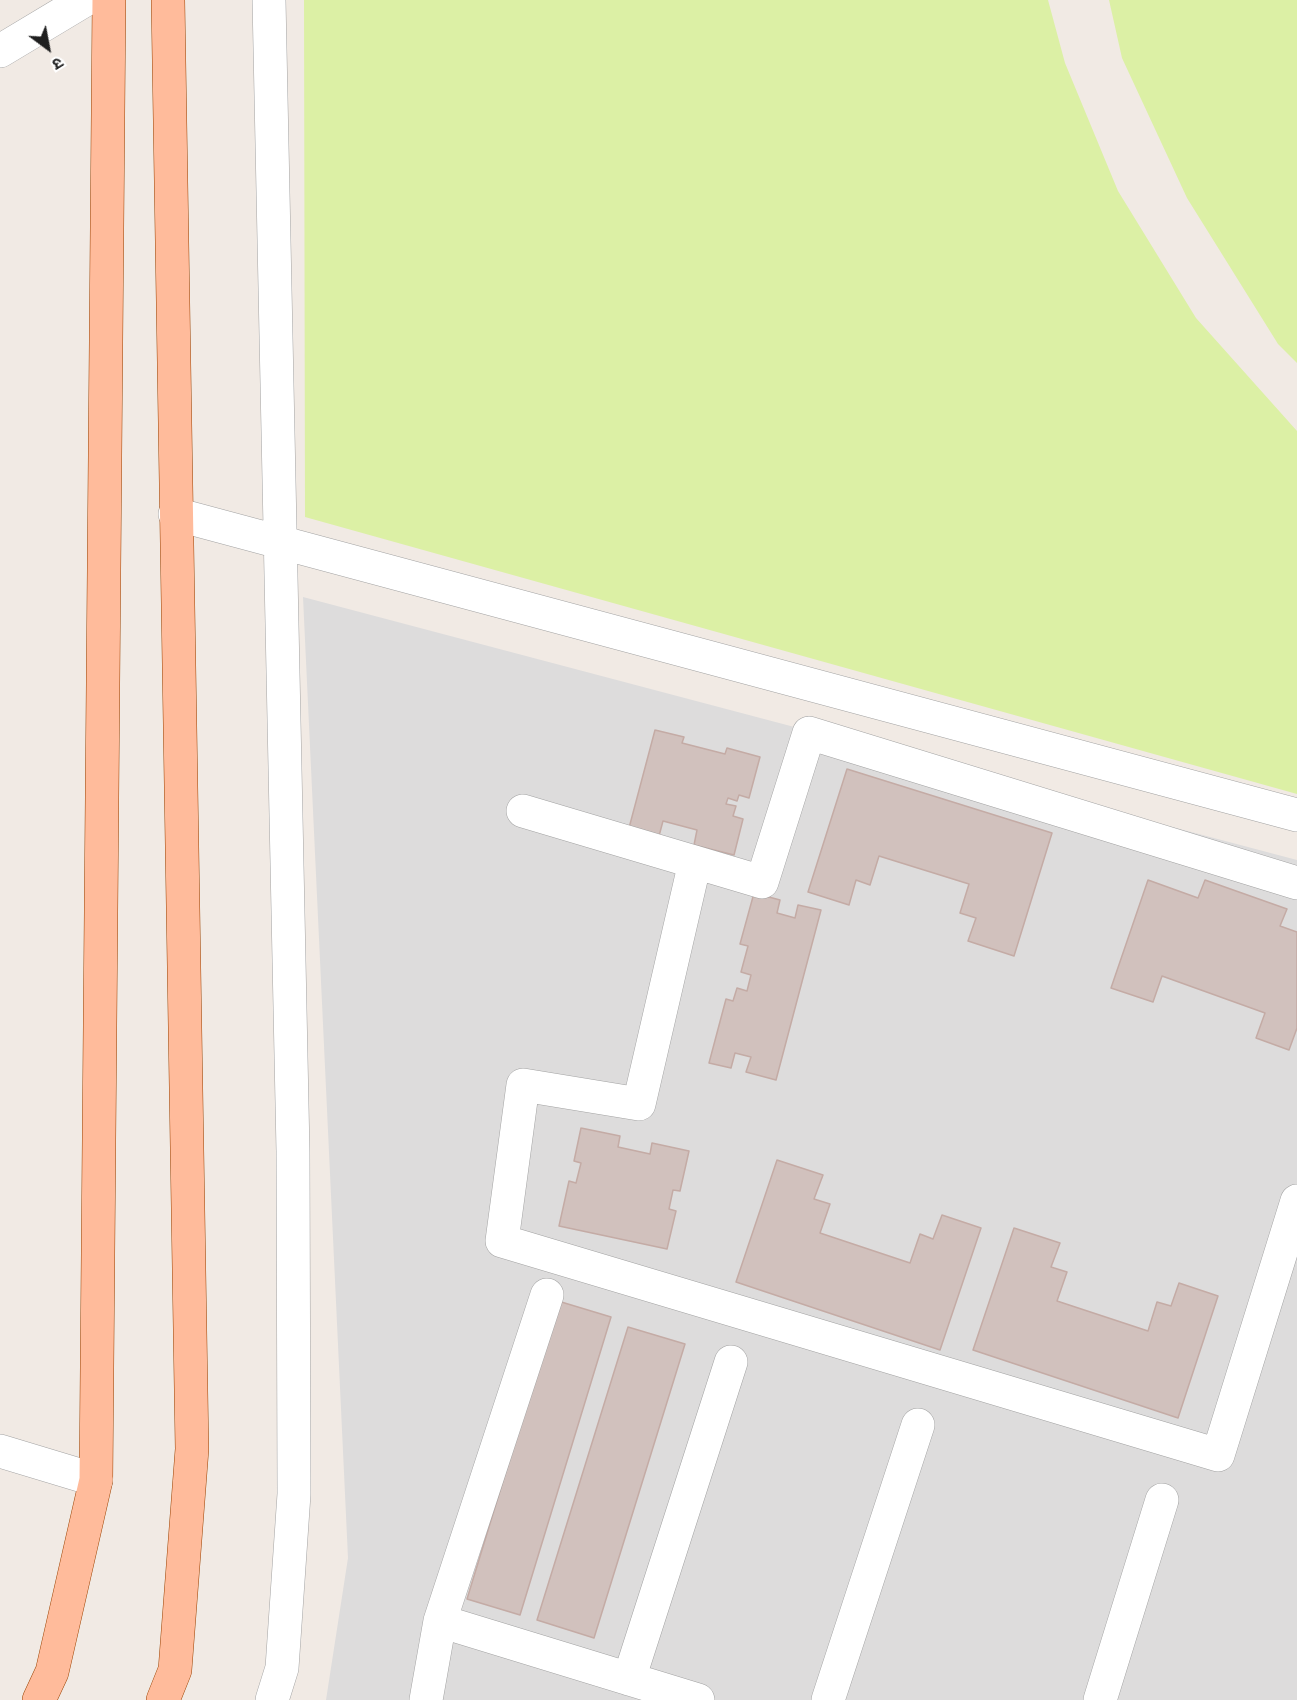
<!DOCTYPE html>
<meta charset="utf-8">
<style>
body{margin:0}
#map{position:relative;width:1297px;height:1700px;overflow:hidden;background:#f1eae4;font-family:Cabin,"Noto Sans Devanagari",sans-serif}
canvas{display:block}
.north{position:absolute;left:18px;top:18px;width:60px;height:60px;-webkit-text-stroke:4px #fff;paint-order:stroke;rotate:148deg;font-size:16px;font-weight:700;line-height:24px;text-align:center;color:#1f1f1f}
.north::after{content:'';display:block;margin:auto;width:21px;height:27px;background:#1f1f1f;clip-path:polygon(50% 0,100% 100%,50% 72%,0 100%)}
</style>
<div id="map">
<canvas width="1297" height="1700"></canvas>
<div class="north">उ</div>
</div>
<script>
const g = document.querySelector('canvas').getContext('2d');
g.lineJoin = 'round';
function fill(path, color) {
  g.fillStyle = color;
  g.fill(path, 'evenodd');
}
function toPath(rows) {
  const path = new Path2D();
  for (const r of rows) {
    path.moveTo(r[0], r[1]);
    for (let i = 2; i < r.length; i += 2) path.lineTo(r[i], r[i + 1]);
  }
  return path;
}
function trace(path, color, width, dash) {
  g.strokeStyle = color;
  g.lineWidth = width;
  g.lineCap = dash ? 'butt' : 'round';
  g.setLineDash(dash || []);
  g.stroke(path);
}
fill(toPath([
 [303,597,1297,860,1297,1700,326,1700,348,1558]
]), '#dddcdc');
fill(toPath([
 [304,0,1048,0,1065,63,1118,191,1196,318,1297,431,1297,794,305,517],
 [1109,0,1297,0,1297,363,1278,344,1187,198,1122,58]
]), '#dcf0a5');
const building = toPath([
 [655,730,684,737,682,743,725,754,727,748,760,757,749,798,739,795,737,801,728,798,726,804,736,806,733,816,743,819,734,855,694,845,697,830,663,821,659,836,629,828,655,730],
 [847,769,1052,833,1014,956,968,941,976,918,960,913,969,884,879,856,870,885,856,880,849,905,808,892,847,769],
 [1148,880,1198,898,1205,880,1287,909,1280,926,1297,932,1297,1028,1289,1050,1256,1038,1265,1013,1162,976,1153,1002,1111,988,1148,880],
 [754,893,780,900,777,913,795,918,798,905,821,910,776,1080,746,1072,751,1057,735,1053,731,1068,709,1063,726,999,733,1001,737,988,747,991,751,975,741,972,748,946,740,944,754,893],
 [581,1128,620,1136,618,1147,650,1154,652,1143,689,1151,680,1191,673,1190,669,1209,676,1211,667,1249,559,1226,569,1181,576,1183,581,1163,574,1161,581,1128],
 [777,1160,823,1175,814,1199,830,1204,820,1233,910,1263,920,1234,933,1239,942,1215,981,1228,940,1350,736,1282,777,1160],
 [1014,1228,1060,1243,1051,1267,1067,1272,1057,1301,1148,1331,1157,1302,1171,1306,1179,1283,1218,1296,1178,1418,973,1350,1014,1228],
 [558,1301,611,1317,520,1615,467,1599,558,1301],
 [628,1327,685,1344,594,1638,537,1620,628,1327]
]);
fill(building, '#d1c1bd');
trace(building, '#c4aba5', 1.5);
const minor = toPath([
 [269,0,293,1151,294,1494,282,1668,272,1700],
 [0,51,85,0],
 [175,514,1297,815],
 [523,811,762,882,809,733,1297,883],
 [695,862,639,1104,523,1085,502,1241,1218,1455,1297,1201],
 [0,1451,96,1480],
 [440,1621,698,1700],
 [629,1679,731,1362],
 [426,1700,440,1621,547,1295],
 [828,1700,918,1425],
 [1100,1700,1162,1500]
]);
const major = toPath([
 [39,1700,52,1672,96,1480,109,0],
 [163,1700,175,1670,192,1449,168,0]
]);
trace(minor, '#a3a3a3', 34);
trace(major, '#9a4200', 34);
trace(minor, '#fff', 33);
trace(major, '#ffbb9b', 33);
</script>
